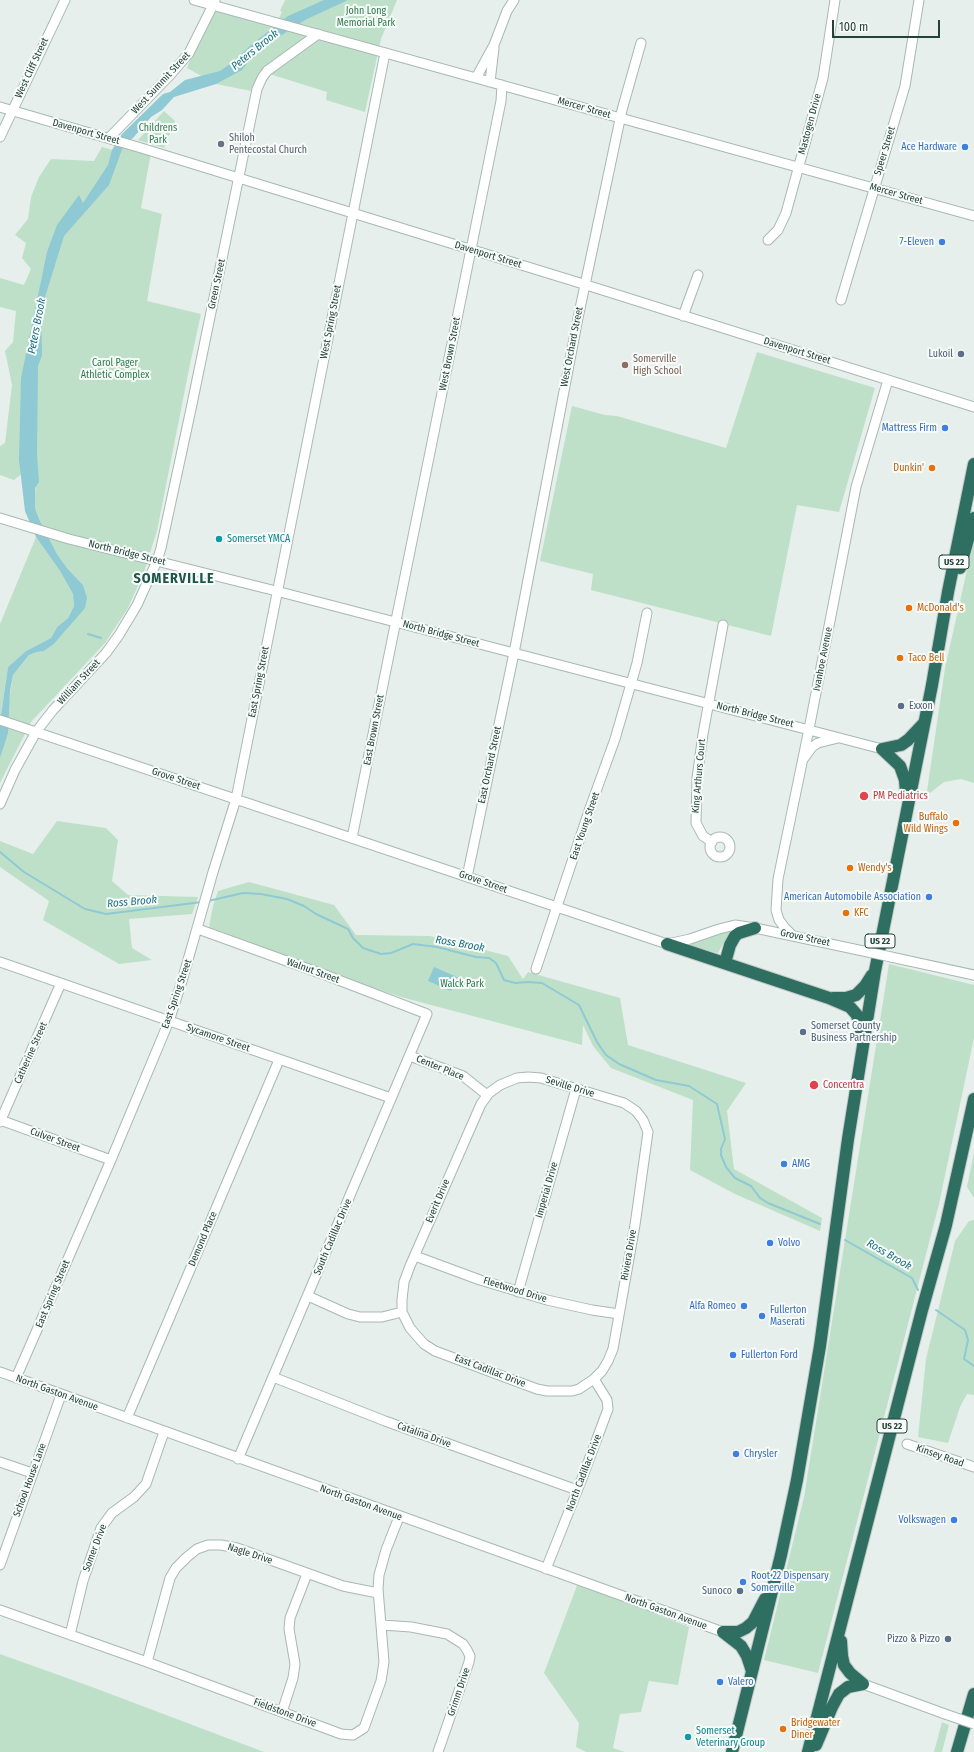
<!DOCTYPE html>
<style>
body{margin:0}
#map{position:relative;width:974px;height:1752px;overflow:hidden;background:#e6efeb;font-family:"Fira Sans Condensed",sans-serif}
canvas{display:block}
.scale{position:absolute;left:832px;top:20px;width:108px;height:18px;box-sizing:border-box;border:2px solid #24423a;border-top:0;padding-left:5px;font-size:12px;line-height:14px;white-space:nowrap;color:#24423a;-webkit-text-stroke:3px #f7fbf9;paint-order:stroke}
</style>
<div id="map">
<canvas width="974" height="1752"></canvas>
<div class="scale">100 m</div>
</div>
<script>
const g = document.querySelector('canvas').getContext('2d');
g.lineJoin = 'round';
function fill(path, color) {
  g.fillStyle = color;
  g.fill(path, 'evenodd');
}
function toPath(rows) {
  const path = new Path2D();
  for (const r of rows) {
    if (r.length === 3) {
      path.moveTo(r[0] + r[2], r[1]);
      path.arc(r[0], r[1], r[2], 0, 2 * Math.PI);
      continue;
    }
    path.moveTo(r[0], r[1]);
    for (let i = 2; i < r.length; i += 2) path.lineTo(r[i], r[i + 1]);
  }
  return path;
}
function trace(path, color, width, dash) {
  g.strokeStyle = color;
  g.lineWidth = width;
  g.lineCap = dash ? 'butt' : 'round';
  g.setLineDash(dash || []);
  g.stroke(path);
}
function label(font, color, halo, rows, align = 'center') {
  g.font = font + ' "Fira Sans Condensed",sans-serif';
  g.lineWidth = 4;
  g.setLineDash([]);
  g.textBaseline = 'middle';
  g.strokeStyle = halo;
  g.fillStyle = color;
  for (const [text, x, y, turn = 0] of rows) {
    g.save();
    g.translate(x, y);
    g.rotate((+turn || 0) * Math.PI / 180);
    g.textAlign = isNaN(turn) ? turn : align;
    if (halo) g.strokeText(text, 0, 0);
    g.fillText(text, 0, 0);
    g.restore();
  }
}
fill(toPath([
 [285,0,397,0,381,39,365,112,326,100,327,92,260,71,251,91,216,84,187,68,211,5,277,22,282,12,280,11],
 [164,111,175,121,164,148,138,140],
 [124,144,151,152,141,208,162,214,147,301,201,314,190,364,157,531,144,572,128,608,105,643,31,722,0,783,0,758,13,675,29,655,37,652,44,651,54,644,67,629,83,585,67,568,57,554,39,519,35,508,35,496,37,462,14,480,0,475,0,446,5,443,12,385,5,351,13,342,16,311,0,307,0,278,24,285,31,269,22,258,26,243,15,235,28,219,31,197,39,177,51,159,94,161,102,147,120,152],
 [757,352,875,388,839,512,797,505,771,636,591,590,593,574,540,561,572,406,605,415,617,416,726,448],
 [36,537,60,571,73,594,74,606,68,618,57,627,51,638,26,651,8,667,0,722,0,624],
 [974,539,974,783,961,779,944,782,930,793,927,791,945,668],
 [57,821,106,828,118,840,112,881,128,895,198,897,192,914,129,919,132,948,152,960,119,964,43,920,49,901,0,867,0,841,33,854],
 [249,882,334,905,356,935,430,936,508,956,523,979,528,972,620,998,628,1045,746,1083,727,1111,734,1169,822,1218,820,1231,735,1194,690,1170,693,1100,611,1068,593,1046,583,1025,582,1045,401,997,344,978,209,927,213,906,218,891],
 [731,929,718,953,691,946,691,944],
 [889,964,974,985,974,1038,939,1204,818,1673,764,1660,804,1497],
 [974,1152,974,1198,967,1187],
 [974,1220,974,1395,967,1394,960,1407,948,1443,918,1437,926,1359,955,1241,969,1221],
 [578,1583,689,1627,678,1685,649,1681,641,1712,620,1714,613,1748,625,1752,586,1752,576,1747,579,1723,544,1673],
 [0,1654,92,1687,264,1752,0,1752],
 [942,1722,949,1725,942,1752,934,1752]
]), '#bfe0c8');
fill(toPath([
 [324,0,348,0,305,20,257,51,242,70,216,84,174,97,162,110,151,117,133,138,124,144,109,185,64,236,41,310,42,355,38,366,37,454,39,482,35,488,35,508,39,519,57,554,67,568,83,585,87,598,85,608,54,644,44,651,37,652,29,655,13,675,10,691,8,733,0,758,0,722,8,667,26,651,51,638,57,627,68,618,74,606,73,594,60,571,36,537,25,511,19,460,21,378,47,252,57,225,79,195,83,203,108,165,112,150,122,134,163,94,170,92,185,80,220,71,233,62,251,45,288,16],
 [434,967,457,977,451,991,428,981]
]), '#8ec9d4');
trace(toPath([
 [88,634,101,638],
 [0,852,24,872,85,909,106,914,202,902],
 [208,901,243,893,261,894,287,899,304,906,316,914,348,929,353,938,363,948,381,954,391,953,413,944,437,947,476,957,489,958,496,963,504,980,515,983,528,982,542,983,579,1005,597,1042,606,1055,619,1064,656,1080,689,1086,717,1104,725,1139,721,1149,721,1155,726,1167,735,1178,751,1186,760,1198,768,1203,820,1224],
 [845,1240,912,1278,918,1290],
 [936,1310,965,1330,968,1340,964,1359,974,1366]
]), '#8ec9d4', 2);
const minor = toPath([
 [194,0,974,216],
 [476,78,494,45,507,11,514,0],
 [490,82,494,48],
 [0,107,138,147,580,283,974,407],
 [0,137,65,0],
 [109,138,171,74,189,53,215,1],
 [768,240,778,230,786,213,823,78,835,0],
 [841,300,905,86,919,0],
 [683,316,698,275],
 [0,518,69,539,284,593,882,749],
 [0,720,667,944,690,939,719,929,735,925,755,928,868,952],
 [804,758,812,747,818,743,838,738],
 [0,804,15,770,36,732,53,710,106,653,119,635,137,605,157,561,161,548,191,409,257,89,262,78,267,71,318,34],
 [720,847,10],
 [352,838,501,101,502,85],
 [712,842,703,836,696,823,697,778,703,734,723,625],
 [467,877,514,653,578,318,622,110,641,43],
 [198,929,328,976,427,1014,238,1459],
 [793,936,785,928,779,920,776,910,778,879,809,729,856,487,888,380],
 [891,957,974,975],
 [0,962,391,1098],
 [536,969,590,808,615,739,637,663,647,613],
 [410,1056,463,1076,487,1095],
 [528,1077,541,1078,624,1103,636,1111,643,1120,648,1132,635,1225,613,1349,608,1361,602,1371,594,1379,579,1389,572,1391,547,1391,537,1389,435,1351,424,1344,410,1328,402,1312,402,1300,404,1282,410,1266,481,1104,489,1093,500,1085,517,1078,528,1077],
 [0,1120,111,1160],
 [0,1122,61,983],
 [415,1256,480,1280,547,1300,592,1310,619,1314],
 [518,1292,576,1089],
 [308,1296,348,1314,360,1317,382,1317,402,1312],
 [0,1372,723,1632],
 [273,1377,385,1421,577,1490],
 [16,1378,111,1160,169,1021,182,981,213,872,236,799,385,53],
 [127,1418,279,1060],
 [907,1444,974,1467],
 [0,1462,32,1473],
 [0,1565,61,1395],
 [546,1569,583,1476,608,1409,607,1400,594,1379],
 [0,1610,147,1662,341,1734,353,1735,364,1728,381,1681,384,1662,378,1589,379,1575,386,1550,399,1517],
 [382,1625,411,1627,447,1634,463,1644,467,1650,470,1656,469,1662,438,1752],
 [70,1635,83,1581,101,1528,112,1513,134,1497,146,1484,164,1432],
 [147,1662,170,1578,176,1568,187,1557,197,1549,208,1545,221,1545,237,1548,343,1586,378,1593],
 [863,1684,945,1714],
 [282,1712,293,1678,295,1664,289,1629,290,1618,307,1574]
]);
const highway = toPath([
 [960,568,974,518],
 [882,749,900,766,905,780,906,793],
 [882,749,901,745,908,740,924,723],
 [667,944,829,998,850,1007,857,1015,862,1035],
 [725,963,730,945,735,936,739,933,755,928],
 [833,998,846,998,856,995,865,986,872,975],
 [723,1632,738,1632,746,1628,753,1622,765,1599],
 [723,1632,741,1646,747,1656,752,1671],
 [841,1641,842,1656,844,1665,850,1673,863,1684],
 [816,1745,832,1707,839,1694,848,1687,863,1684],
 [732,1752,781,1555,797,1480,820,1346,848,1139,875,971,932,685,948,592,974,464],
 [808,1752,922,1310,946,1225,974,1099],
 [957,1752,974,1694]
]);
trace(minor, '#a8b8b2', 11);
trace(highway, '#c2cac8', 14);
trace(minor, '#fff', 9);
trace(highway, '#2f6f62', 12);
const minorBridge = toPath([
 [868,952,891,957],
 [945,1714,974,1724]
]);
trace(minorBridge, '#a8b8b2', 11, []);
trace(minorBridge, '#fff', 9);
for (const [x, y, r, color] of [
 [221,144,4,"#6b7280"],
 [965,147,4,"#3f7fe0"],
 [942,242,4,"#3f7fe0"],
 [961,354,4,"#5c6f8a"],
 [625,365,4,"#8d6e63"],
 [945,428,4,"#3f7fe0"],
 [932,468,4,"#e8710a"],
 [219,539,4,"#0f9aa8"],
 [909,608,4,"#e8710a"],
 [900,658,4,"#e8710a"],
 [901,706,4,"#5c6f8a"],
 [864,796,5,"#e0444e"],
 [956,823,4,"#e8710a"],
 [850,868,4,"#e8710a"],
 [929,897,4,"#3f7fe0"],
 [846,913,4,"#e8710a"],
 [803,1032,4,"#5c6f8a"],
 [814,1085,5,"#e0444e"],
 [784,1164,4,"#3f7fe0"],
 [770,1243,4,"#3f7fe0"],
 [744,1306,4,"#3f7fe0"],
 [762,1316,4,"#3f7fe0"],
 [733,1355,4,"#3f7fe0"],
 [736,1454,4,"#3f7fe0"],
 [954,1520,4,"#3f7fe0"],
 [743,1582,4,"#3f7fe0"],
 [740,1591,4,"#5c6f8a"],
 [948,1639,4,"#5c6f8a"],
 [720,1682,4,"#3f7fe0"],
 [783,1729,4,"#e8710a"],
 [688,1737,4,"#0f9aa8"]
]) {
  const dot = new Path2D();
  dot.arc(x, y, r, 0, 2 * Math.PI);
  g.fillStyle = color;
  g.fill(dot);
  trace(dot, '#f7fbf9', 1.5);
}
for (const [x, y, w] of [
 [954,562,30],
 [880,941,30],
 [892,1426,30]
]) {
  const box = new Path2D();
  box.roundRect(x - w / 2, y - 7, w, 14, 3);
  g.fillStyle = '#f7fbf9';
  g.fill(box);
  trace(box, '#24423a', 1);
}
label('bold 9px', '#24423a', null, [
 ["US 22",954,562],
 ["US 22",880,941],
 ["US 22",892,1426]
]);
label('10px', '#2d7a4b', '#f7fbf9', [
 ["John Long",366,11],
 ["Memorial Park",366,23],
 ["Childrens",158,128],
 ["Park",158,140],
 ["Carol Pager",115,363],
 ["Athletic Complex",115,375],
 ["Walck Park",462,984]
]);
label('10px', '#24423a', '#f7fbf9', [
 ["West Cliff Street",32,68,-65],
 ["West Summit Street",161,83,-47],
 ["Mercer Street",584,108,16],
 ["Mastogen Drive",810,124,-75],
 ["Davenport Street",86,132,16],
 ["Speer Street",885,151,-73],
 ["Mercer Street",896,194,16],
 ["Davenport Street",488,255,17],
 ["Green Street",217,284,-78],
 ["West Spring Street",331,322,-79],
 ["West Orchard Street",572,347,-79],
 ["Davenport Street",797,351,17],
 ["West Brown Street",450,354,-79],
 ["North Bridge Street",127,553,14],
 ["North Bridge Street",441,634,15],
 ["Ivanhoe Avenue",823,659,-79],
 ["William Street",79,682,-47],
 ["East Spring Street",259,682,-79],
 ["North Bridge Street",755,715,14],
 ["East Brown Street",374,730,-79],
 ["East Orchard Street",490,765,-78],
 ["King Arthurs Court",699,776,-85],
 ["Grove Street",176,779,18],
 ["East Young Street",585,826,-71],
 ["Grove Street",483,882,19],
 ["Grove Street",805,938,12],
 ["Walnut Street",313,971,20],
 ["East Spring Street",177,994,-71],
 ["Sycamore Street",218,1038,19],
 ["Catherine Street",31,1053,-66],
 ["Center Place",440,1068,22],
 ["Seville Drive",570,1087,17],
 ["Culver Street",55,1140,20],
 ["Imperial Drive",547,1190,-74],
 ["Everit Drive",438,1201,-67],
 ["South Cadillac Drive",333,1237,-67],
 ["Demond Place",203,1239,-67],
 ["Riviera Drive",629,1255,-80],
 ["Fleetwood Drive",515,1290,17],
 ["East Spring Street",53,1294,-67],
 ["East Cadillac Drive",490,1371,21],
 ["North Gaston Avenue",57,1393,20],
 ["Catalina Drive",424,1435,20],
 ["Kinsey Road",940,1456,19],
 ["North Cadillac Drive",584,1473,-69],
 ["School House Lane",30,1480,-70],
 ["North Gaston Avenue",361,1503,20],
 ["Somer Drive",95,1548,-69],
 ["Nagle Drive",250,1554,18],
 ["North Gaston Avenue",666,1612,20],
 ["Grimm Drive",459,1692,-71],
 ["Fieldstone Drive",285,1713,20]
]);
label('10px', '#5b616d', '#f7fbf9', [
 ["Shiloh",229,138],
 ["Pentecostal Church",229,150]
], 'left');
label('10px', '#366cbe', '#f7fbf9', [
 ["Ace Hardware",957,147,"right"],
 ["7-Eleven",934,242,"right"],
 ["Mattress Firm",937,428,"right"],
 ["American Automobile Association",921,897,"right"],
 ["AMG",792,1164],
 ["Volvo",778,1243],
 ["Alfa Romeo",736,1306,"right"],
 ["Fullerton",770,1310],
 ["Maserati",770,1322],
 ["Fullerton Ford",741,1355],
 ["Chrysler",744,1454],
 ["Volkswagen",946,1520,"right"],
 ["Root 22 Dispensary",751,1576],
 ["Somerville",751,1588],
 ["Valero",728,1682]
], 'left');
label('10px', '#4e5e75', '#f7fbf9', [
 ["Lukoil",953,354],
 ["Exxon",909,706,"left"],
 ["Somerset County",811,1026,"left"],
 ["Business Partnership",811,1038,"left"],
 ["Sunoco",732,1591],
 ["Pizzo & Pizzo",940,1639]
], 'right');
label('10px', '#785e54', '#f7fbf9', [
 ["Somerville",633,359],
 ["High School",633,371]
], 'left');
label('10px', '#c56008', '#f7fbf9', [
 ["Dunkin'",924,468,"right"],
 ["McDonald's",917,608],
 ["Taco Bell",908,658],
 ["Buffalo",948,817,"right"],
 ["Wild Wings",948,829,"right"],
 ["Wendy's",858,868],
 ["KFC",854,913],
 ["Bridgewater",791,1723],
 ["Diner",791,1735]
], 'left');
label('10px', '#0d838f', '#f7fbf9', [
 ["Somerset YMCA",227,539],
 ["Somerset",696,1731],
 ["Veterinary Group",696,1743]
], 'left');
label('10px', '#be3a42', '#f7fbf9', [
 ["PM Pediatrics",873,796],
 ["Concentra",823,1085]
], 'left');
label('italic 11px', '#1c6f80', '#f7fbf9', [
 ["Peters Brook",255,50,-39],
 ["Peters Brook",37,326,-79],
 ["Ross Brook",132,902,-5],
 ["Ross Brook",460,944,10],
 ["Ross Brook",889,1255,30]
]);
g.letterSpacing = '1px';
label('bold 14px', '#1f5548', '#f7fbf9', [
 ["SOMERVILLE",174,579]
]);
g.letterSpacing = '0px';
</script>
